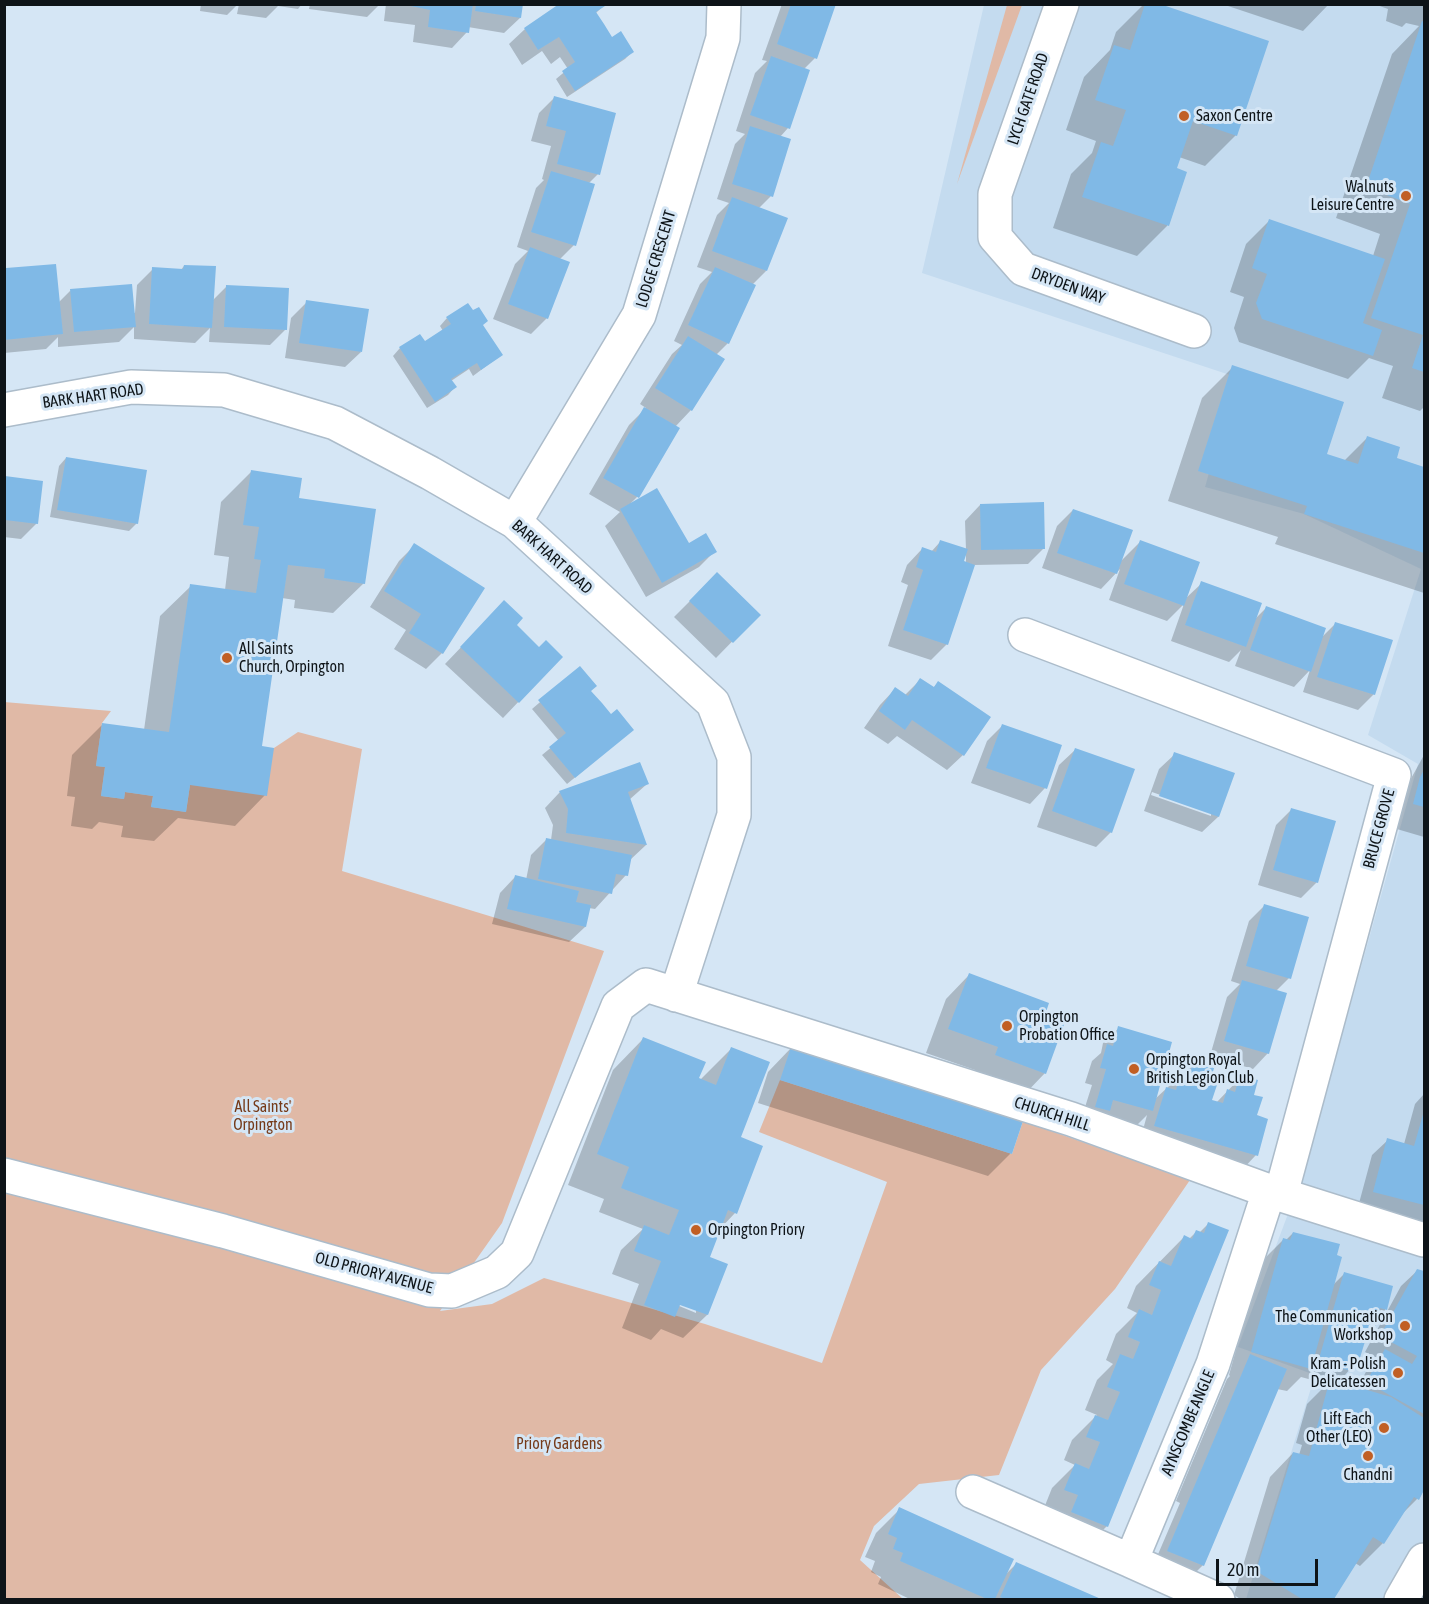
<!DOCTYPE html>
<style>
body{margin:0}
#map{position:relative;width:1429px;height:1604px;overflow:hidden;background:#d5e6f5;font-family:"Asap Condensed",sans-serif}
canvas{display:block}
.frame{position:absolute;inset:0;border:6px solid #0e1418;pointer-events:none}
.scale{position:absolute;left:1216px;top:1559px;width:102px;height:27px;box-sizing:border-box;border:3px solid #0e1418;border-top:0;padding-left:8px;font-size:18px;line-height:21px;white-space:nowrap;color:#0e1418;-webkit-text-stroke:4px #d5e6f5;paint-order:stroke}
</style>
<div id="map">
<canvas width="1429" height="1604"></canvas>
<div class="frame"></div>
<div class="scale">20 m</div>
</div>
<script>
const g = document.querySelector('canvas').getContext('2d');
g.lineJoin = 'round';
function fill(path, color) {
  g.fillStyle = color;
  g.fill(path, 'evenodd');
}
function toPath(rows) {
  const path = new Path2D();
  for (const r of rows) {
    path.moveTo(r[0], r[1]);
    for (let i = 2; i < r.length; i += 2) path.lineTo(r[i], r[i + 1]);
  }
  return path;
}
function trace(path, color, width, dash) {
  g.strokeStyle = color;
  g.lineWidth = width;
  g.lineCap = dash ? 'butt' : 'round';
  g.setLineDash(dash || []);
  g.stroke(path);
}
function label(font, color, halo, rows, align = 'center') {
  g.font = font + ' "Asap Condensed",sans-serif';
  g.lineWidth = 6;
  g.setLineDash([]);
  g.textBaseline = 'middle';
  g.strokeStyle = halo;
  g.fillStyle = color;
  for (const [text, x, y, turn = 0] of rows) {
    g.save();
    g.translate(x, y);
    g.rotate((+turn || 0) * Math.PI / 180);
    g.textAlign = isNaN(turn) ? turn : align;
    if (halo) g.strokeText(text, 0, 0);
    g.fillText(text, 0, 0);
    g.restore();
  }
}
fill(toPath([
 [984,5,1424,5,1424,1599,1246,1599,1315,1375,1238,1347,1303,1174,1418,764,1368,735,1421,569,1304,514,1205,487,1236,377,922,273]
]), '#c4dbef');
fill(toPath([
 [1007,5,1022,5,957,184],
 [4,702,111,711,102,723,96,766,105,767,101,796,124,799,125,792,153,796,151,807,186,812,190,785,274,748,298,732,362,749,342,871,604,951,502,1223,440,1311,492,1304,544,1278,705,1324,822,1363,887,1182,759,1132,780,1080,1012,1154,1023,1121,1190,1180,1115,1289,1041,1370,999,1475,919,1484,874,1526,860,1560,903,1599,5,1599]
]), '#e0b9a6');
fill(toPath([
 [201,4,238,4,227,15,200,11],
 [239,4,302,4,298,9,278,6,266,18,237,14],
 [310,4,380,4,367,17,309,9],
 [386,4,522,4,520,18,504,33,468,27,467,32,452,48,413,42,415,25,384,21],
 [562,4,603,6,595,14,611,39,632,52,625,59,567,97,556,79,568,69,560,57,551,64,542,51,522,65,509,44,525,29],
 [782,4,835,4,815,58,804,69,788,128,780,137,771,196,758,209,766,271,752,285,728,343,716,355,723,360,691,410,675,427,678,429,637,497,631,503,688,545,715,551,699,567,646,597,605,526,620,512,589,494,629,425,646,408,640,404,672,354,682,345,674,341,700,284,712,272,697,267,717,215,729,203,717,199,735,144,745,134,736,131,755,73,767,61,762,60],
 [1144,4,1155,4,1236,135,1205,166,1179,157,1175,169,1185,173,1167,226,1137,256,1053,228,1071,174,1092,153,1096,141,1066,130,1084,77,1110,50,1116,32],
 [1222,4,1329,4,1303,31],
 [1374,4,1424,4,1424,407,1420,411,1382,398,1393,366,1369,358,1348,379,1239,342,1234,328,1244,297,1230,292,1246,244,1269,221,1373,256,1380,234,1336,218,1392,54,1419,26,1406,23,1402,27,1386,21,1388,9],
 [554,98,598,174,588,184,574,245,559,260,547,318,531,334,493,319,515,264,528,251,517,247,536,188,544,180,542,179,551,146,531,141,539,113],
 [184,266,212,301,227,286,286,329,270,345,209,342,210,328,195,343,134,339,134,327,119,342,58,347,58,337,46,349,4,353,4,272,7,270,58,303,70,291,135,313,137,285,153,269,180,271],
 [307,302,361,352,345,367,285,358,291,318],
 [447,318,501,355,473,376,469,369,451,381,455,387,448,395,427,408,393,356,400,348,425,343,443,331,440,326],
 [1233,367,1325,455,1344,461,1367,438,1395,459,1424,469,1424,510,1422,517,1424,518,1424,593,1275,544,1278,537,1168,501,1202,398],
 [66,458,137,523,129,531,50,517,59,466],
 [251,472,298,499,364,583,333,613,294,608,295,600,282,598,261,748,265,795,235,826,178,818,154,841,121,837,123,826,99,822,92,829,71,826,75,797,67,796,72,755,103,724,144,730,160,616,191,586,225,590,229,557,214,555,221,502],
 [4,478,42,482,37,523,21,539,4,537],
 [980,505,1044,548,1028,564,974,565,947,644,931,660,888,646,908,585,901,582,907,565,922,549,931,552,940,542,966,550,965,521],
 [966,552,966,564,962,562],
 [1073,510,1120,562,1140,542,1185,599,1202,583,1254,620,1266,608,1321,638,1336,623,1374,694,1358,710,1303,692,1310,670,1294,687,1235,666,1241,650,1229,662,1171,641,1184,604,1167,621,1109,600,1120,569,1101,589,1042,568,1057,526],
 [415,545,442,653,426,669,394,649,406,630,370,607,399,561],
 [717,574,758,615,716,658,674,617],
 [489,618,539,649,561,657,503,718,445,664],
 [580,668,590,691,624,737,567,784,542,755,559,741,532,709],
 [920,680,933,688,938,683,963,755,947,770,897,736,888,744,864,728,880,705,895,689,905,695],
 [1003,725,1045,788,1030,804,971,783,987,741],
 [1075,750,1111,832,1096,847,1037,827,1059,765],
 [1175,754,1233,774,1218,817,1202,832,1144,811,1159,769],
 [1152,792,1211,813,1211,816,1151,795],
 [1424,755,1424,837,1390,827,1398,802],
 [647,784,629,800,646,845,630,860,626,875,595,909,589,908,585,927,569,942,492,924,500,893,515,877,526,880,531,855,547,839,551,840,553,825,545,808,560,792],
 [1291,810,1317,882,1301,898,1258,885,1276,825],
 [1264,906,1289,978,1276,991,1268,1053,1253,1069,1210,1056,1227,997,1240,984,1231,981,1249,921],
 [969,975,1043,1016,1045,1073,1022,1097,972,1079,975,1070,926,1053,946,999],
 [1119,1028,1155,1099,1193,1064,1208,1084,1210,1101,1216,1103,1241,1077,1252,1096,1255,1116,1256,1155,1241,1171,1140,1141,1147,1115,1136,1126,1080,1123,1092,1085,1085,1083,1092,1061,1101,1053,1103,1043],
 [643,1039,700,1080,731,1049,739,1138,735,1213,719,1230,708,1258,726,1265,707,1315,683,1338,661,1329,651,1340,622,1328,639,1284,612,1274,621,1250,643,1229,599,1212,604,1199,568,1185,613,1070],
 [674,1301,696,1309,696,1313,672,1303],
 [791,1048,1011,1153,988,1176,758,1103,768,1072],
 [1424,1094,1424,1225,1358,1207,1372,1155,1388,1140,1404,1144,1415,1104],
 [1209,1223,1107,1526,1083,1550,1042,1513,1052,1488,1075,1465,1064,1460,1072,1440,1097,1415,1085,1410,1097,1380,1113,1364,1106,1360,1116,1334,1137,1313,1127,1308,1136,1286,1184,1237,1189,1239,1196,1232,1199,1233],
 [1293,1233,1333,1285,1344,1274,1392,1287,1385,1310,1366,1333,1358,1360,1338,1383,1357,1389,1369,1366,1377,1358,1365,1352,1401,1286,1417,1271,1424,1273,1424,1488,1417,1499,1402,1514,1383,1543,1360,1566,1355,1563,1332,1600,1242,1600,1234,1595,1270,1477,1293,1453,1299,1455,1302,1445,1296,1443,1307,1404,1327,1384,1301,1377,1287,1391,1277,1389,1203,1565,1188,1580,1153,1566,1180,1503,1176,1501,1227,1379,1230,1376,1229,1375,1260,1263,1284,1239,1286,1240],
 [900,1509,1005,1575,1016,1564,1098,1600,912,1600,878,1584,881,1577,871,1572,875,1561,865,1557,876,1533]
]), '#0003');
fill(toPath([
 [401,4,473,4,469,33,428,27,430,10],
 [476,4,523,4,521,18,475,11],
 [559,4,604,4,605,6,596,12,604,24,612,37,621,31,634,52,575,91,562,71,575,62,559,37,538,50,524,28],
 [791,4,836,4,817,59,777,44],
 [1145,4,1160,4,1269,41,1237,136,1193,121,1177,168,1187,172,1169,226,1082,197,1101,142,1113,146,1126,110,1095,100,1114,45,1130,50],
 [1422,21,1424,22,1424,372,1412,368,1423,335,1371,318,1410,204,1366,187],
 [771,56,810,70,790,129,750,115],
 [554,96,616,113,600,175,557,164,566,131,546,126],
 [750,126,791,139,773,197,732,184],
 [551,171,595,184,576,246,531,232],
 [732,197,788,218,767,271,712,251],
 [1269,219,1385,259,1363,323,1382,330,1373,356,1262,319,1256,303,1267,274,1252,268],
 [530,247,570,262,548,319,508,304],
 [56,264,63,334,4,340,6,268],
 [184,265,216,266,212,328,149,324,152,267,183,269],
 [715,267,756,285,729,344,688,325],
 [132,284,136,327,74,332,70,289],
 [226,285,289,288,287,330,224,327],
 [306,300,369,309,362,352,299,343],
 [468,303,473,310,479,307,488,321,483,325,503,355,481,370,477,363,451,379,457,387,435,402,399,347,420,334,425,341,451,324,446,317],
 [688,336,725,359,692,411,655,388],
 [1232,365,1344,402,1327,454,1358,464,1367,436,1400,447,1397,458,1424,467,1424,553,1304,514,1307,506,1198,471],
 [644,407,680,428,639,498,603,478],
 [66,457,147,470,138,524,57,510],
 [251,470,302,478,299,498,376,509,365,584,324,578,325,569,288,565,262,746,274,748,267,796,190,785,186,812,151,807,153,796,125,792,124,799,101,796,105,767,96,766,102,723,169,732,190,584,256,593,261,560,254,559,259,527,243,525],
 [5,476,43,481,38,524,5,520],
 [657,488,689,543,706,533,717,552,662,583,620,509],
 [1044,502,1045,549,981,550,980,504],
 [1073,509,1133,530,1117,574,1057,553],
 [940,540,968,549,964,561,975,565,948,645,903,630,923,570,916,567,922,547,936,552],
 [1140,540,1200,562,1184,606,1124,584],
 [414,543,485,588,443,654,409,633,421,614,384,591],
 [717,572,761,615,733,643,689,601],
 [1201,581,1262,603,1246,647,1185,625],
 [504,600,523,618,517,625,539,647,546,640,563,657,519,703,460,647],
 [1266,606,1326,628,1311,672,1250,650],
 [1335,622,1393,640,1375,695,1317,677],
 [580,666,597,686,591,691,602,703,611,714,617,709,634,730,575,778,549,747,566,733,538,700],
 [920,678,934,687,938,681,991,717,964,756,912,720,905,730,879,711,895,687,908,696],
 [1002,724,1062,745,1047,789,986,768],
 [1075,748,1135,769,1112,833,1052,811],
 [1174,752,1235,773,1219,817,1159,796],
 [640,762,649,784,628,792,647,845,566,833,568,809,559,791],
 [1424,770,1424,807,1413,804,1420,777],
 [1291,808,1336,821,1318,883,1273,870],
 [546,838,632,855,628,876,616,874,612,894,538,879],
 [515,875,579,891,576,902,591,905,586,927,507,909],
 [1264,904,1309,917,1291,979,1246,966],
 [969,973,1049,1003,1045,1015,1065,1022,1046,1074,995,1055,998,1047,948,1029],
 [1242,980,1287,993,1269,1054,1224,1041],
 [1118,1026,1172,1042,1153,1111,1113,1100,1110,1111,1095,1107,1106,1069,1100,1068,1107,1044,1113,1046],
 [643,1037,706,1062,699,1078,716,1085,731,1047,770,1062,741,1137,763,1146,737,1214,728,1210,710,1257,728,1264,708,1315,680,1305,675,1317,644,1305,661,1261,634,1251,644,1225,669,1235,679,1210,621,1188,629,1167,597,1154],
 [791,1047,1023,1121,1012,1154,780,1080],
 [1193,1062,1214,1068,1210,1083,1217,1085,1212,1100,1223,1103,1227,1089,1235,1092,1240,1075,1258,1080,1254,1095,1263,1097,1257,1115,1268,1119,1258,1156,1154,1126,1166,1087,1176,1090,1180,1075,1189,1077],
 [1424,1111,1424,1205,1373,1192,1387,1138,1414,1146],
 [1208,1222,1229,1230,1108,1527,1071,1512,1078,1495,1064,1490,1075,1463,1089,1469,1100,1442,1086,1437,1095,1415,1108,1420,1120,1392,1107,1387,1120,1354,1133,1359,1140,1342,1128,1337,1139,1309,1152,1315,1161,1290,1149,1285,1159,1261,1171,1266,1184,1235,1192,1239,1196,1230,1204,1233],
 [1293,1232,1340,1244,1337,1255,1342,1257,1311,1369,1251,1352,1283,1238,1290,1240],
 [1417,1269,1424,1271,1424,1414,1366,1382,1385,1349,1412,1364,1417,1356,1380,1336],
 [1344,1272,1393,1286,1387,1310,1380,1308,1375,1327,1370,1325,1359,1361,1355,1359,1351,1371,1318,1362],
 [1250,1354,1287,1369,1204,1566,1167,1551],
 [1330,1379,1391,1397,1424,1418,1424,1490,1419,1500,1414,1497,1384,1544,1373,1537,1334,1599,1302,1599,1256,1571,1293,1452,1309,1456],
 [899,1507,1014,1559,995,1599,987,1599,900,1561,903,1553,893,1549,897,1538,888,1534],
 [1016,1562,1101,1599,1005,1599,1000,1597]
]), '#80b9e6');
const minor = toPath([
 [1062,4,995,194,995,237,1023,269,1194,331],
 [4,410,131,387,224,390,335,423,430,473,515,522,713,703,734,757,734,815,676,995],
 [515,522,639,315,723,38,724,4],
 [1025,635,1394,775,1281,1194],
 [4,1175,223,1231,429,1290,452,1291,497,1272,517,1253,618,1006,646,985,1071,1119,1269,1191,1424,1240],
 [973,1492,1131,1561],
 [1218,1600,1131,1561,1213,1364,1269,1191],
 [1401,1600,1424,1560]
]);
trace(minor, '#acbcca', 36);
trace(minor, '#fff', 33);
for (const [x, y, r, color] of [
 [1184,116,6,"#c15f24"],
 [1406,196,6,"#c15f24"],
 [227,658,6,"#c15f24"],
 [1007,1026,6,"#c15f24"],
 [1134,1069,6,"#c15f24"],
 [696,1230,6,"#c15f24"],
 [1405,1326,6,"#c15f24"],
 [1398,1373,6,"#c15f24"],
 [1384,1428,6,"#c15f24"],
 [1368,1456,6,"#c15f24"]
]) {
  const dot = new Path2D();
  dot.arc(x, y, r, 0, 2 * Math.PI);
  g.fillStyle = color;
  g.fill(dot);
  trace(dot, '#d5e6f5', 2);
}
label('16px', '#0e1418', '#d5e6f5', [
 ["LYCH GATE ROAD",1028,99,-71],
 ["LODGE CRESCENT",656,259,-73],
 ["DRYDEN WAY",1068,286,20],
 ["BARK HART ROAD",93,396,-8],
 ["BARK HART ROAD",552,557,42],
 ["BRUCE GROVE",1379,829,-75],
 ["CHURCH HILL",1052,1114,18],
 ["OLD PRIORY AVENUE",374,1273,15],
 ["AYNSCOMBE ANGLE",1188,1423,-67]
]);
label('16px', '#0e1418', '#d5e6f5', [
 ["Saxon Centre",1196,116],
 ["Walnuts",1394,187,"right"],
 ["Leisure Centre",1394,205,"right"],
 ["All Saints",239,649],
 ["Church, Orpington",239,667],
 ["Orpington",1019,1017],
 ["Probation Office",1019,1035],
 ["Orpington Royal",1146,1060],
 ["British Legion Club",1146,1078],
 ["Orpington Priory",708,1230],
 ["The Communication",1393,1317,"right"],
 ["Workshop",1393,1335,"right"],
 ["Kram - Polish",1386,1364,"right"],
 ["Delicatessen",1386,1382,"right"],
 ["Lift Each",1372,1419,"right"],
 ["Other (LEO)",1372,1437,"right"],
 ["Chandni",1368,1475,"center"]
], 'left');
label('16px', '#753a19', '#d5e6f5', [
 ["All Saints'",263,1107],
 ["Orpington",263,1125],
 ["Priory Gardens",559,1444]
]);
</script>
